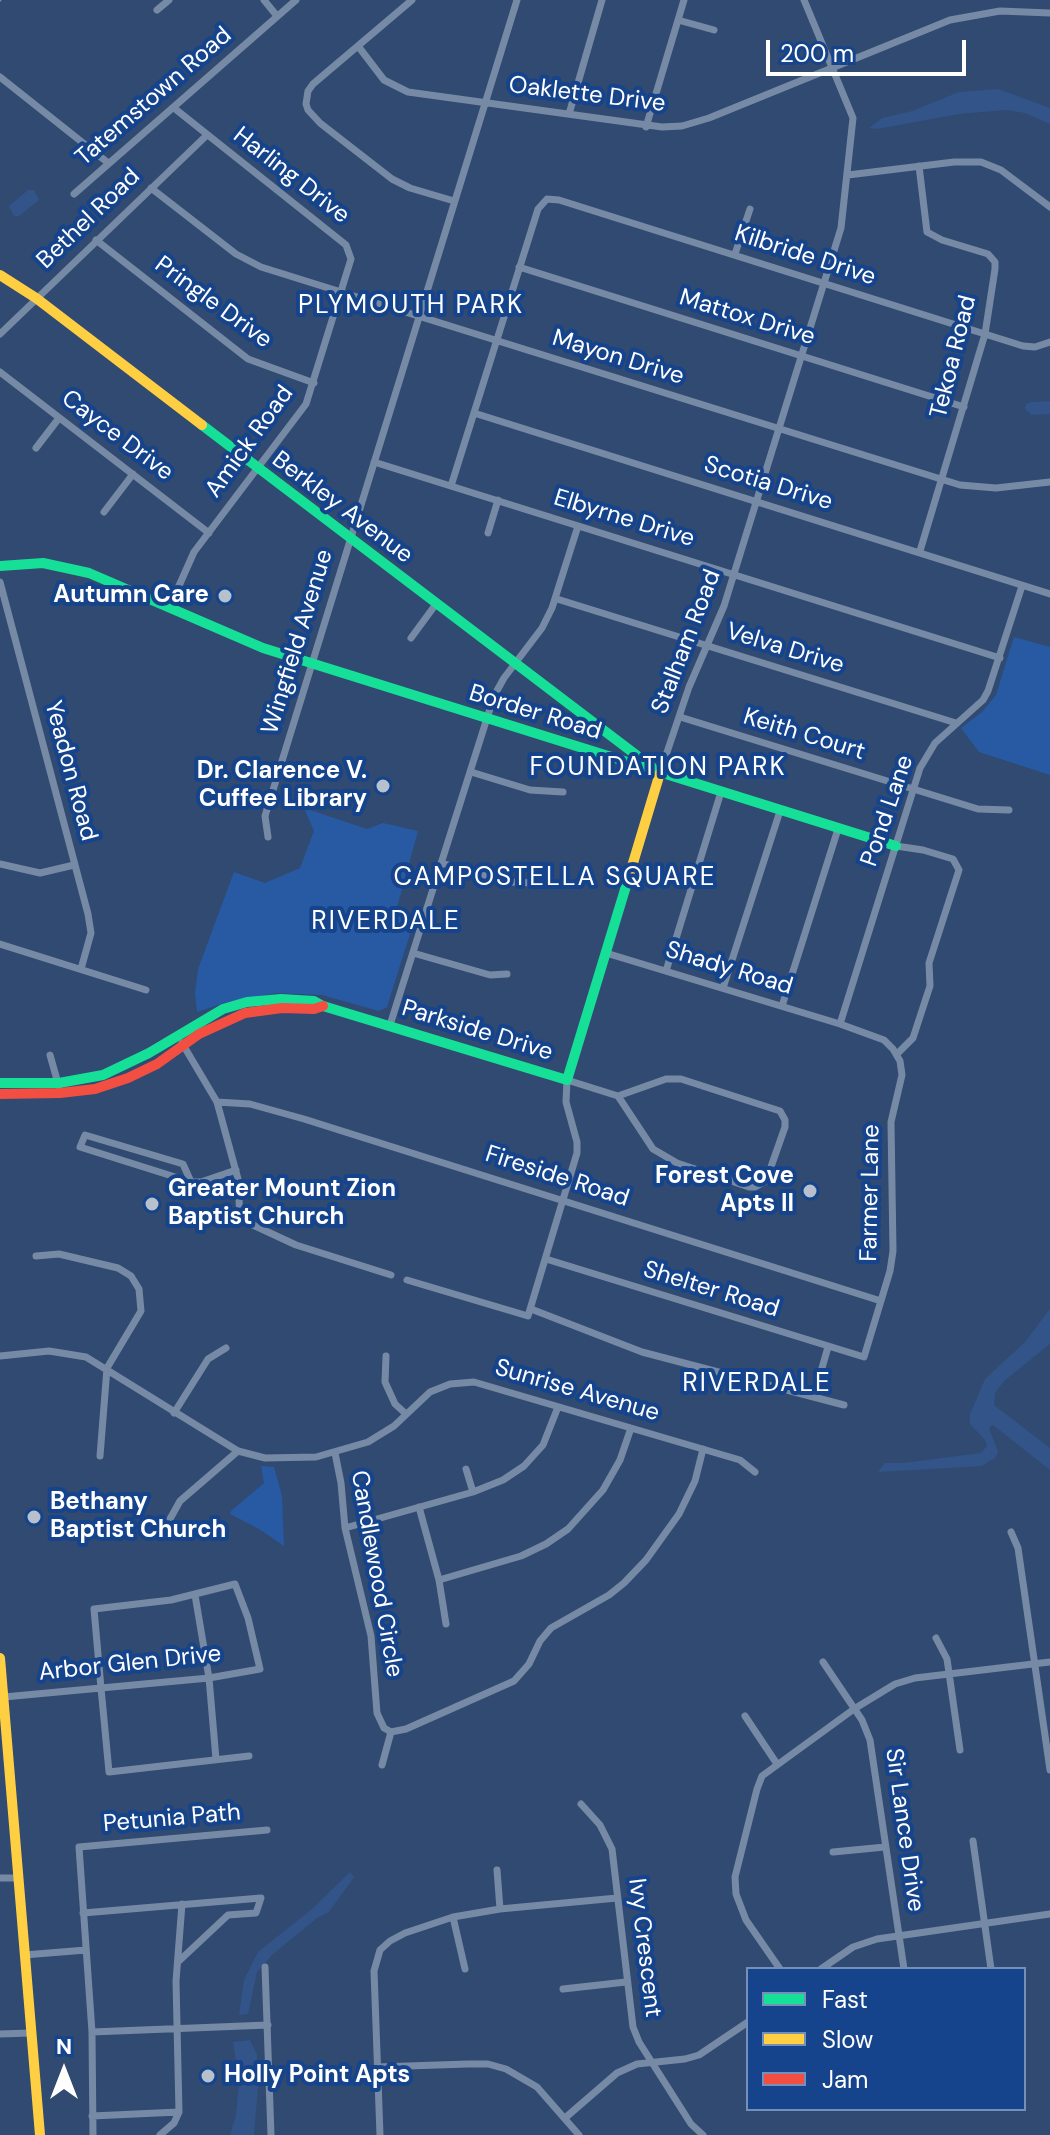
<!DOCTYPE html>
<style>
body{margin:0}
#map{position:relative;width:1050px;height:2135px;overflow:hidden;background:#304a71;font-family:"DM Sans",sans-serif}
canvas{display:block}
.legend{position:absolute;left:746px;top:1967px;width:280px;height:144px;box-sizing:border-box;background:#15448c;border:2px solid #738fba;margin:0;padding:10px 14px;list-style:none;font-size:24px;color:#fff}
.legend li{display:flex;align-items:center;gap:16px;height:40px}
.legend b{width:40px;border:2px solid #738fba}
.north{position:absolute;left:24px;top:2031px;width:80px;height:80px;-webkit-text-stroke:6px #15448c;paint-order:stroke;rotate:0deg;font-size:22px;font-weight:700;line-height:32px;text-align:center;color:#fff}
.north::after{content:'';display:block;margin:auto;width:28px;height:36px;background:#fff;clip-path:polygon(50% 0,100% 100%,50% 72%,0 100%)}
.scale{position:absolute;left:766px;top:40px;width:200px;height:36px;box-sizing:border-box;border:4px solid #fff;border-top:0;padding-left:10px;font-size:24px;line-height:28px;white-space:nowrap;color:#fff;-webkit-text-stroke:6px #15448c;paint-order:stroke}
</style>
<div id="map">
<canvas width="1050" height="2135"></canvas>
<ul class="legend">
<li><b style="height:10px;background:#16e098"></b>Fast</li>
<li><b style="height:10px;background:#ffcf43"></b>Slow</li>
<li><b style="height:10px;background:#f24e42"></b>Jam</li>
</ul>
<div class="north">N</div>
<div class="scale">200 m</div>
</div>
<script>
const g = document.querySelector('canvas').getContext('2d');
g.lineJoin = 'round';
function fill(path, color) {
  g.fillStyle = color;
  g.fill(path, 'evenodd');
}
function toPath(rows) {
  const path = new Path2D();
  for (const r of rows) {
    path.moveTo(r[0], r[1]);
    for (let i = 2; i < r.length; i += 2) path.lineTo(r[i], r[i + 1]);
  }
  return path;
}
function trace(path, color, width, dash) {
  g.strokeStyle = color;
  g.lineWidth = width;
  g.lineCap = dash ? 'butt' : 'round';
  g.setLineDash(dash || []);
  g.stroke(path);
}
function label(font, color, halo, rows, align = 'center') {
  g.font = font + ' "DM Sans",sans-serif';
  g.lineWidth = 8;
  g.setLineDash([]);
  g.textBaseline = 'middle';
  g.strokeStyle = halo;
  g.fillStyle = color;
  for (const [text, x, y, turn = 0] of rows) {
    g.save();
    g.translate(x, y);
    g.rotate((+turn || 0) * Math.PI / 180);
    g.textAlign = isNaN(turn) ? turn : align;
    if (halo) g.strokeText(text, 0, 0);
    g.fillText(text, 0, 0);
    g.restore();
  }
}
fill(toPath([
 [1014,637,1050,647,1050,775,979,752,961,728,982,712,996,695],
 [304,808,367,829,383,823,418,831,396,911,415,918,387,1007,379,1011,322,995,276,993,224,1003,197,1012,195,993,198,969,234,872,265,883,300,868,314,831],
 [261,1466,274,1467,282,1496,284,1546,259,1529,230,1514,231,1511,264,1483]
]), '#285aa3');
fill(toPath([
 [998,89,1050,108,1050,124,1025,113,1006,110,959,114,877,129,869,128,882,118,912,111,959,92],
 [28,190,34,190,39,200,19,216,14,216,9,206],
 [1050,401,1050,414,1032,415,1025,409,1026,404,1032,402],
 [1050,1309,1050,1344,1004,1381,995,1393,994,1405,1050,1448,1050,1470,993,1425,989,1428,998,1451,996,1457,982,1466,878,1472,885,1463,903,1463,981,1453,987,1446,985,1440,970,1424,970,1414,985,1379,1025,1342],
 [350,1872,354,1877,329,1912,317,1918,272,1955,257,1972,248,2014,239,2015,244,1980,258,1952,312,1909],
 [250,2040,257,2055,258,2087,254,2135,230,2135,236,2115,239,2083,233,2042]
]), '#335489');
trace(toPath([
 [264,0,277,16],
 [412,0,313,84,308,91,306,104,308,110,320,123,392,179,410,188,454,201],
 [157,10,169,0],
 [678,20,714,30],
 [358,46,384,80,408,92,662,127,682,126,709,118,950,20,1000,11,1050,13],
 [0,77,107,162],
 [569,114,602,0],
 [646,127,684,0],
 [919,166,927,232,942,240,988,254,995,262,995,269,985,334,920,551],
 [848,175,954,162,981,162,1001,170,1050,207],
 [151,188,236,254,261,267,960,485,996,488,1050,482],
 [74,194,296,0],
 [96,240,248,359,314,383],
 [735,254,750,209],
 [519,267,964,407],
 [0,334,207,135],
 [0,372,209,533],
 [474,413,1050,594],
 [36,448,59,418],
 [374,462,1000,658],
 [451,486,538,209,547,199,559,200,1023,346,1035,347,1050,342],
 [104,512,133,474],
 [488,533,498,500],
 [0,582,88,914,91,933,81,969],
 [557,599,956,723],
 [170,606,194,552,306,404,351,259,346,245,336,237,174,108],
 [411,638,436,604],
 [680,717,978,809,1009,810],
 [471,772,530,790,563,792],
 [660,773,689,687,724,606,841,228,853,118,804,0],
 [268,837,265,816,517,0],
 [896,846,923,850,953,859,959,870,929,963,930,986,913,1038,897,1054],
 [441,863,510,882,534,883],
 [0,864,40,873,74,865],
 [0,944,146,990],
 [413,953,490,975,507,974],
 [666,971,721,792],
 [723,988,780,811],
 [782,1006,838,829],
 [840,1024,920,768,935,743,983,700,988,691,1022,586],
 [390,1025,494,696,504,678,542,628,552,608,578,526],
 [182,1043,217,1102,238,1179,240,1219,296,1245,391,1275],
 [50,1055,59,1087],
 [666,1079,681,1079,780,1111,785,1120,785,1127,766,1181,755,1187,749,1187,677,1163,653,1149,618,1096,666,1079],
 [217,1102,250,1104,304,1119,881,1301],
 [191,1182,183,1164,85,1135,80,1147,191,1182,201,1182,236,1170],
 [36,1256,59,1254,118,1268,131,1276,139,1289,141,1311,107,1368,100,1456],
 [546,1259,864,1357,890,1271,893,1251,891,1122,902,1075,900,1061,893,1049,884,1040,840,1024,606,953],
 [407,1280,528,1316,577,1153,577,1142,566,1102,567,1080,618,1096],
 [531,1309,642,1352,844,1405],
 [0,1356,49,1351,86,1357,238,1451,265,1458,316,1457,368,1442,394,1426,430,1392,450,1384,474,1382,740,1460,755,1472],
 [386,1356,385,1382,395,1404,406,1414],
 [814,1396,828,1347],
 [174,1413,208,1359,226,1348],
 [335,1453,341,1483,345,1528,371,1636,377,1713,384,1728,391,1732,406,1729,514,1681,529,1664,540,1641,551,1628,609,1595,624,1583,646,1560,679,1514,695,1481,703,1449],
 [466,1469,473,1492],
 [419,1507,439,1580,446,1624],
 [170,1519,180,1501,238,1451],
 [345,1528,473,1492,503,1480,524,1466,543,1445,558,1407],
 [1011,1532,1018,1548,1050,1770],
 [439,1580,521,1556,546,1544,568,1529,603,1490,620,1460,631,1428],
 [195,1595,209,1678,216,1759],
 [936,1638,947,1659,960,1750],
 [823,1662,862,1720,870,1740,904,1969],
 [4,1697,101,1688,209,1678,260,1669,248,1618,235,1584,171,1600,94,1609,101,1688,109,1772,249,1756],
 [745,1716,777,1764],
 [382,1765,391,1732],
 [581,1804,600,1825,612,1849,633,2027,639,2042,691,2124,703,2135],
 [973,1841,991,1969],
 [833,1852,885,1847],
 [497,1870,500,1909],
 [0,1878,17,1878],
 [83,1913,261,1898,256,1913,228,1915,179,1961],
 [453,1917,465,1969],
 [24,1955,86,1950],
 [265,1967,271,2135],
 [780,1969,746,1920,736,1894,735,1877,757,1789,762,1776,854,1709,895,1684,915,1678,1050,1662],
 [821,1969,853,1947,877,1939,1050,1914],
 [563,1989,626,1982],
 [92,2032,268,2025],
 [0,2034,31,2033],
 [377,2067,468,2064,488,2064,506,2069,537,2087,579,2135],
 [92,2116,179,2112],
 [565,2118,617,2073,637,2064,685,2059,699,2055,748,2022],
 [93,2135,92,2032,79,1847,267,1830],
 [160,2135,174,2123,179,2112,176,1981,182,1904],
 [380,2135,374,1971,380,1950,390,1941,405,1933,453,1917,500,1909,617,1898]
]), '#778aa5', 7);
trace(toPath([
 [202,425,652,767],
 [0,566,43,563,89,573,263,648,896,846],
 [0,1083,59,1083,103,1075,149,1053,223,1009,247,1002,281,999,314,1001,323,1006,567,1080,630,873]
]), '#16e098', 10);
trace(toPath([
 [0,275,36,298,202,425],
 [630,873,660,773],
 [0,1658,40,2135]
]), '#ffcf43', 10);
trace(toPath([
 [0,1094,60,1093,95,1089,128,1078,157,1064,199,1034,245,1013,282,1008,314,1009,323,1006]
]), '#f24e42', 10);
trace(toPath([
 [0,1,1,0]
]), '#798ba4', 2, [14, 6]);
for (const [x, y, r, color] of [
 [225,596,8,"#b7c0cd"],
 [383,786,8,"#b7c0cd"],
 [810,1191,8,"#b7c0cd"],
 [152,1204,8,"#b7c0cd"],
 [34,1517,8,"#b7c0cd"],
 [208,2076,8,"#b7c0cd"]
]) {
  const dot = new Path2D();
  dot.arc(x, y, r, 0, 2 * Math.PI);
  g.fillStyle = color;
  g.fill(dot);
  trace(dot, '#15448c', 3);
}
label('24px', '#fff', '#15448c', [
 ["Oaklette Drive",587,95,7],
 ["Tatemstown Road",154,97,-41],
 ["Harling Drive",291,176,38],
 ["Bethel Road",89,219,-44],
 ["Kilbride Drive",805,256,18],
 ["Pringle Drive",213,303,36],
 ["Mattox Drive",747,318,17],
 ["Tekoa Road",954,357,-76],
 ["Mayon Drive",618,358,17],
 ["Cayce Drive",117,436,37],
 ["Amick Road",250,442,-54],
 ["Scotia Drive",768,484,17],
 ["Berkley Avenue",342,508,37],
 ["Elbyrne Drive",624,519,17],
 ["Wingfield Avenue",298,642,-73],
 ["Stalham Road",687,642,-69],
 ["Velva Drive",785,649,17],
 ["Border Road",535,713,17],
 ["Keith Court",804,735,17],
 ["Yeadon Road",70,771,75],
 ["Pond Lane",888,811,-71],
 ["Shady Road",729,969,17],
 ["Parkside Drive",477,1031,17],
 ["Fireside Road",557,1177,18],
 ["Farmer Lane",871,1193,-89],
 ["Shelter Road",711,1290,17],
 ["Sunrise Avenue",577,1391,16],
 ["Candlewood Circle",376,1574,80],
 ["Arbor Glen Drive",130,1664,-6],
 ["Petunia Path",172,1819,-5],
 ["Sir Lance Drive",904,1830,82],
 ["Ivy Crescent",644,1948,83]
]);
label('bold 24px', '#fff', '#15448c', [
 ["Autumn Care",209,596],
 ["Dr. Clarence V.",367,772],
 ["Cuffee Library",367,800],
 ["Forest Cove",794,1177],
 ["Apts II",794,1205],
 ["Greater Mount Zion",168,1190,"left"],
 ["Baptist Church",168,1218,"left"],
 ["Bethany",50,1503,"left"],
 ["Baptist Church",50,1531,"left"],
 ["Holly Point Apts",224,2076,"left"]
], 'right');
g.letterSpacing = '2px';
label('26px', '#fff', '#15448c', [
 ["PLYMOUTH PARK",411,306],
 ["FOUNDATION PARK",658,768],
 ["CAMPOSTELLA SQUARE",555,878],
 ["RIVERDALE",386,922],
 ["RIVERDALE",757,1384]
]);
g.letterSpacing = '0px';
</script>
